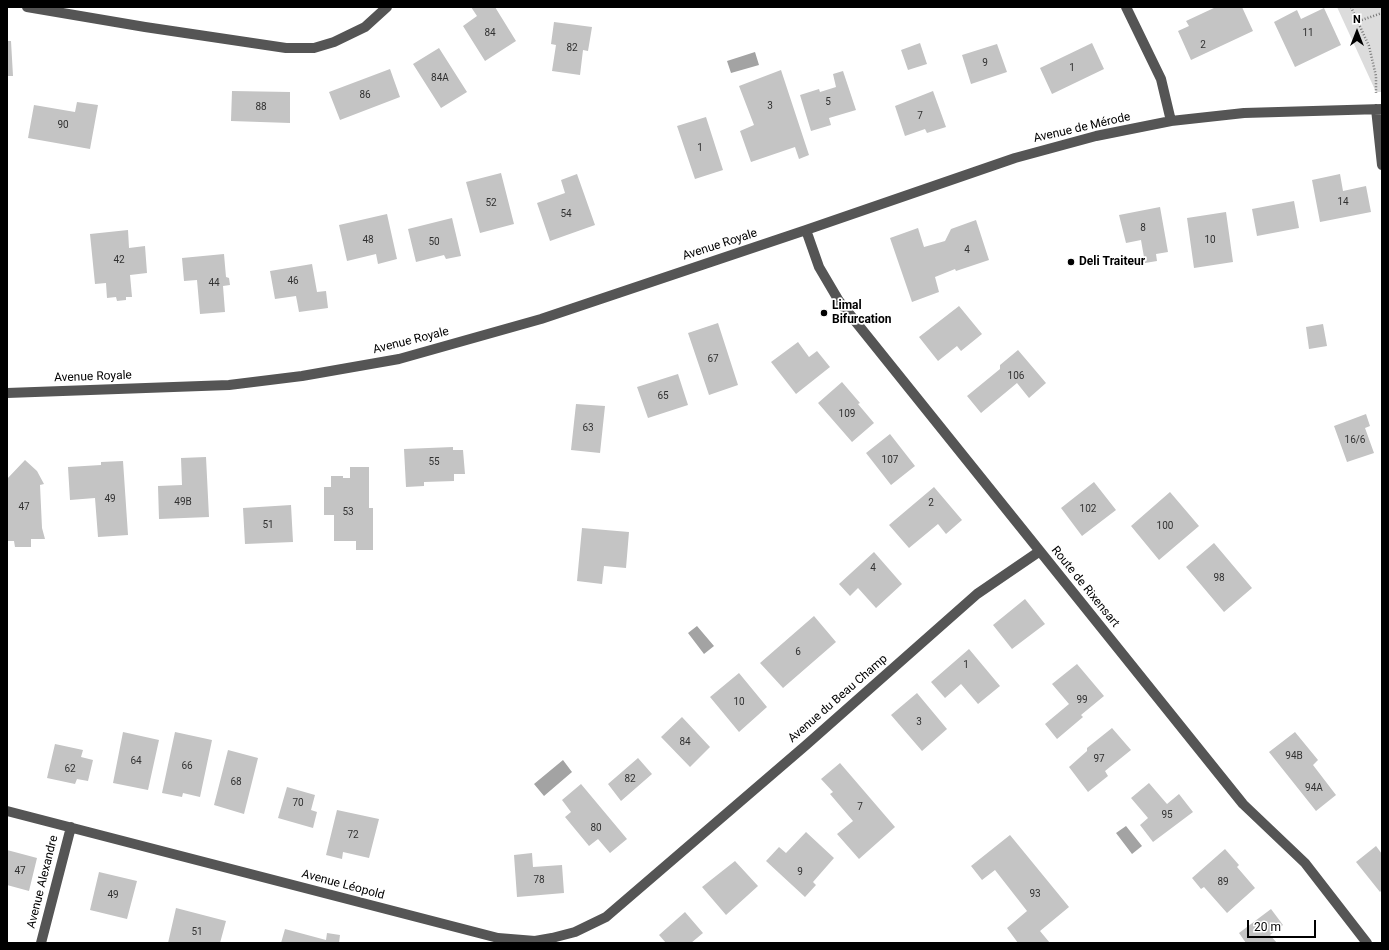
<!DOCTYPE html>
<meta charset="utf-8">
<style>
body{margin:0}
#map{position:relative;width:1389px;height:950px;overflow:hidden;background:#fff;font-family:Roboto,sans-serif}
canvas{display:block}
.frame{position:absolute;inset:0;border:8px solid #000;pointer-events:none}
.north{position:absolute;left:1337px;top:12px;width:40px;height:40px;-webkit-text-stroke:3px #fff;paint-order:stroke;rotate:0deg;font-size:11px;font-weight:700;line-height:16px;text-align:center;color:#000}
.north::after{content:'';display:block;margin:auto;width:14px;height:18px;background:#000;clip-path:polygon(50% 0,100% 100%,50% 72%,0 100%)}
.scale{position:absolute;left:1247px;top:920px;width:69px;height:18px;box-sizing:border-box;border:2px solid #000;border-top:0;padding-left:5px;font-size:12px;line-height:14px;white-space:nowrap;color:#000;-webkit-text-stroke:3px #fff;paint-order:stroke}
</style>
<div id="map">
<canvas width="1389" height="950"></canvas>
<div class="frame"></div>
<div class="north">N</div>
<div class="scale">20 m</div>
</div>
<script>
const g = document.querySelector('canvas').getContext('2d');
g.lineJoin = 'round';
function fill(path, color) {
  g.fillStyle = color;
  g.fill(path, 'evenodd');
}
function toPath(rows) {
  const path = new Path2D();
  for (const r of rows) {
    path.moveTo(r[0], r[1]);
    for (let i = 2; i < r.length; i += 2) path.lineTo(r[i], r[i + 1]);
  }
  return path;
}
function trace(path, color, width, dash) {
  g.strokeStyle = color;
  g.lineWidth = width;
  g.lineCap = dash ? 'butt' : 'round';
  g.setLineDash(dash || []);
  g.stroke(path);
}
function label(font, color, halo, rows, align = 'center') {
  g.font = font + ' Roboto,sans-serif';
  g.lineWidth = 3.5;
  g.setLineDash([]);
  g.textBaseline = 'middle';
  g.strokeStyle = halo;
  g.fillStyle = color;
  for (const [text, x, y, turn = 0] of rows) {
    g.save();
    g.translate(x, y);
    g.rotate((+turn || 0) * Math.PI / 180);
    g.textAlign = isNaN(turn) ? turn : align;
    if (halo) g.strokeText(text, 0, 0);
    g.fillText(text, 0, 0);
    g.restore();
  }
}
fill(toPath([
 [1337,7,1382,7,1382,92,1376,92]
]), '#dcdcdc');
fill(toPath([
 [755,52,759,65,731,73,727,61],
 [697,626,714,646,704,654,688,633],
 [563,760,572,772,544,796,534,784],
 [1126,826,1142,846,1132,854,1116,833]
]), '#a3a3a3');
fill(toPath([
 [471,7,495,7,516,41,485,61,463,26,477,16],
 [1216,7,1242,7,1253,31,1191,60,1178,31,1189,26,1186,21],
 [1324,8,1341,45,1295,67,1274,22,1297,10,1301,19],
 [554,22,592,27,588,51,583,50,580,75,552,71,556,45,551,44],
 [7,41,11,41,13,76,7,76],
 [920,43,927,64,908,70,901,50],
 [1092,43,1104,69,1052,94,1040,68],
 [997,44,1007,72,971,84,962,55],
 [439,48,467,92,441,108,413,64],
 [390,69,400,97,340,120,329,92],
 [781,70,809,155,799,159,795,147,751,162,740,131,754,125,739,86],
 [843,71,856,110,829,118,831,125,811,131,800,95,819,89,820,92,836,87,833,74],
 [232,91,290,92,290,123,231,121],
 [933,91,946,127,927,133,925,129,905,136,895,106],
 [77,102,98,105,90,149,28,138,34,105,75,112],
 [706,117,723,170,695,179,677,126],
 [501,173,514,224,480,233,466,182],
 [577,174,595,225,550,241,537,203,565,193,561,180],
 [1340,174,1343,191,1366,186,1371,212,1320,222,1312,180],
 [1294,201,1299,228,1257,236,1252,209],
 [1160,207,1168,252,1156,254,1157,261,1145,263,1141,240,1126,243,1119,215],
 [1226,212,1233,262,1194,268,1187,218],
 [387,214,397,259,378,264,376,254,347,261,339,225],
 [452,218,461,256,446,259,444,255,416,262,408,229],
 [976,220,989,260,956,271,955,269,935,277,939,292,912,302,890,238,918,228,924,247,945,241,951,229],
 [128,230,129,248,145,246,147,273,130,275,132,297,126,297,126,300,117,301,116,297,107,298,106,283,95,284,90,234],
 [224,254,226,277,229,278,230,285,223,286,225,312,200,314,197,280,184,281,182,258],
 [312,264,317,292,326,291,328,308,299,312,296,296,275,299,270,271],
 [959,306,982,334,961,351,957,346,938,361,919,337],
 [718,323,738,385,709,395,688,333],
 [1323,324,1327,346,1309,349,1306,327],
 [798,342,809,357,817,351,830,367,796,394,771,362],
 [1018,350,1046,383,1029,398,1017,383,981,413,967,396,1000,369,1000,365],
 [678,374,688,405,648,418,637,387],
 [842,382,860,403,858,404,874,423,852,442,818,403],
 [576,404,605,406,600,453,571,450],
 [1366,414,1370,426,1365,428,1374,453,1347,462,1334,426],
 [890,434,915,466,891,485,866,453],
 [453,447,453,450,463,450,465,474,454,474,454,481,424,482,424,486,406,487,404,449],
 [206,457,209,517,159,519,158,486,182,485,181,458],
 [25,460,37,471,44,484,40,485,42,528,45,539,31,539,31,547,15,547,14,541,7,541,7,479],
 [123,461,128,535,98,537,95,498,70,500,68,467,101,465,101,462],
 [350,467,369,467,369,508,373,508,373,550,356,550,356,541,334,541,334,515,324,515,324,487,331,487,331,476,343,476,343,478,350,478],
 [1094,482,1116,510,1082,536,1061,508],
 [934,487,962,520,946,534,938,524,909,548,889,525],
 [1170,492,1199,526,1159,560,1131,526],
 [291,505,293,542,245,544,243,508],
 [582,528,629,532,626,568,604,566,602,584,577,581],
 [1214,543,1252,588,1224,612,1186,567],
 [874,552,902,584,876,608,858,588,850,596,839,584],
 [1025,599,1045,624,1012,649,993,625],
 [814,616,836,642,783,688,760,663],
 [969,649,1000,686,978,704,961,684,945,698,931,682],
 [1077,664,1104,696,1081,715,1083,717,1057,739,1045,724,1069,704,1052,684],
 [739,673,767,707,739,732,710,697],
 [917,693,947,729,922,751,891,715],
 [682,717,710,747,690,767,661,737],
 [1112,728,1131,750,1105,771,1108,776,1088,792,1069,767,1087,751,1087,748],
 [123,732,159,740,148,790,113,783],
 [175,732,212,740,200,797,183,793,182,797,162,793],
 [1295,732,1318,760,1313,765,1336,795,1316,811,1269,752],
 [55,744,83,750,81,757,93,760,88,781,77,779,75,784,47,778],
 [228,750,258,758,244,814,214,805],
 [638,758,652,774,621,801,608,784],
 [840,763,895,827,859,859,837,834,853,821,830,794,833,792,821,779],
 [1149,783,1167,804,1179,794,1193,812,1153,842,1140,825,1148,818,1131,798],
 [581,784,627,839,610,853,598,839,589,846,565,817,571,812,562,800],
 [287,787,315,795,311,810,317,812,313,828,278,818],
 [337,810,379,819,369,858,343,852,342,859,326,855],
 [806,832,834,858,813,882,816,885,805,897,766,861,779,847,786,853],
 [1010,835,1069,907,1040,931,1050,943,1018,943,1007,928,1027,911,995,870,982,880,971,866],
 [1376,846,1382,854,1382,890,1380,892,1356,862],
 [1225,849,1239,865,1237,867,1255,888,1227,913,1204,887,1201,889,1192,878],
 [7,850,37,858,29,891,7,885],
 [532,853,533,867,562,865,564,893,517,897,514,855],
 [735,861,758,886,726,915,702,887],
 [99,872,137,881,127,919,90,910],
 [176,908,226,921,220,943,168,943],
 [1271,909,1283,925,1270,935,1277,943,1246,943,1239,933],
 [685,912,703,933,691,943,666,943,659,935],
 [285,929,326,940,327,933,340,935,339,943,281,943]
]), '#c4c4c4');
trace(toPath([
 [1351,7,1369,46,1376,76,1376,93],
 [1359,21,1382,13]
]), '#777', 2.5, [1, 2]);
trace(toPath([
 [27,7,145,27,286,48,314,48,334,42,365,27,387,7],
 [1126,7,1161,79,1171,121],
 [1376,109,1382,165],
 [806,230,819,267,839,301,1243,804,1305,863,1367,943],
 [7,393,229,385,302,376,399,359,541,319,806,230,1015,158,1096,136,1171,121,1244,113,1382,109],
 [7,811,498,938,535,941,552,938,575,932,606,917,805,746,977,594,1040,551],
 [41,943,71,827]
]), '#555', 10);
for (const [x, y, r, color] of [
 [1071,262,4,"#000"],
 [824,313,4,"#000"]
]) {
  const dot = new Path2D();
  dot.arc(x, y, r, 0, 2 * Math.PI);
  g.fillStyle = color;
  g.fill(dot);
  trace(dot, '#fff', 1.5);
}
label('10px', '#313131', null, [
 ["84",490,33],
 ["11",1308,33],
 ["2",1203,45],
 ["82",572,48],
 ["9",985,63],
 ["1",1072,68],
 ["84A",440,78],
 ["86",365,95],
 ["5",828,102],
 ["3",770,106],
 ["88",261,107],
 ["7",920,116],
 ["90",63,125],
 ["1",700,148],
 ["14",1343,202],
 ["52",491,203],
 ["54",566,214],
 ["8",1143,228],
 ["48",368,240],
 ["10",1210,240],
 ["50",434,242],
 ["4",967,250],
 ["42",119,260],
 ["46",293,281],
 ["44",214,283],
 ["67",713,359],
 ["106",1016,376],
 ["65",663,396],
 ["109",847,414],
 ["63",588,428],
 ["16/6",1355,440],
 ["107",890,460],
 ["55",434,462],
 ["49",110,499],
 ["49B",183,502],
 ["2",931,503],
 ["47",24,507],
 ["102",1088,509],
 ["53",348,512],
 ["51",268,525],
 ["100",1165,526],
 ["4",873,568],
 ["98",1219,578],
 ["6",798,652],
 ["1",966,665],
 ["99",1082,700],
 ["10",739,702],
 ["3",919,722],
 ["84",685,742],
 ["94B",1294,756],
 ["97",1099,759],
 ["64",136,761],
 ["66",187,766],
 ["62",70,769],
 ["82",630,779],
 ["68",236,782],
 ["94A",1314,788],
 ["70",298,803],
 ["7",860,807],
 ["95",1167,815],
 ["80",596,828],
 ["72",353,835],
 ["47",20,871],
 ["9",800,872],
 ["78",539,880],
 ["89",1223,882],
 ["93",1035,894],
 ["49",113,895],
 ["51",197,932]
]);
label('12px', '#000', '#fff', [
 ["Avenue de Mérode",1082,128,-13],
 ["Avenue Royale",720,245,-18],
 ["Avenue Royale",411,341,-14],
 ["Avenue Royale",93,377,-2],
 ["Route de Rixensart",1085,587,51],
 ["Avenue du Beau Champ",838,699,-41],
 ["Avenue Alexandre",43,882,-76],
 ["Avenue Léopold",343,885,15]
]);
label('bold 12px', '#000', '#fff', [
 ["Deli Traiteur",1079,262],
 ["Limal",832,306],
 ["Bifurcation",832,320]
], 'left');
</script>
